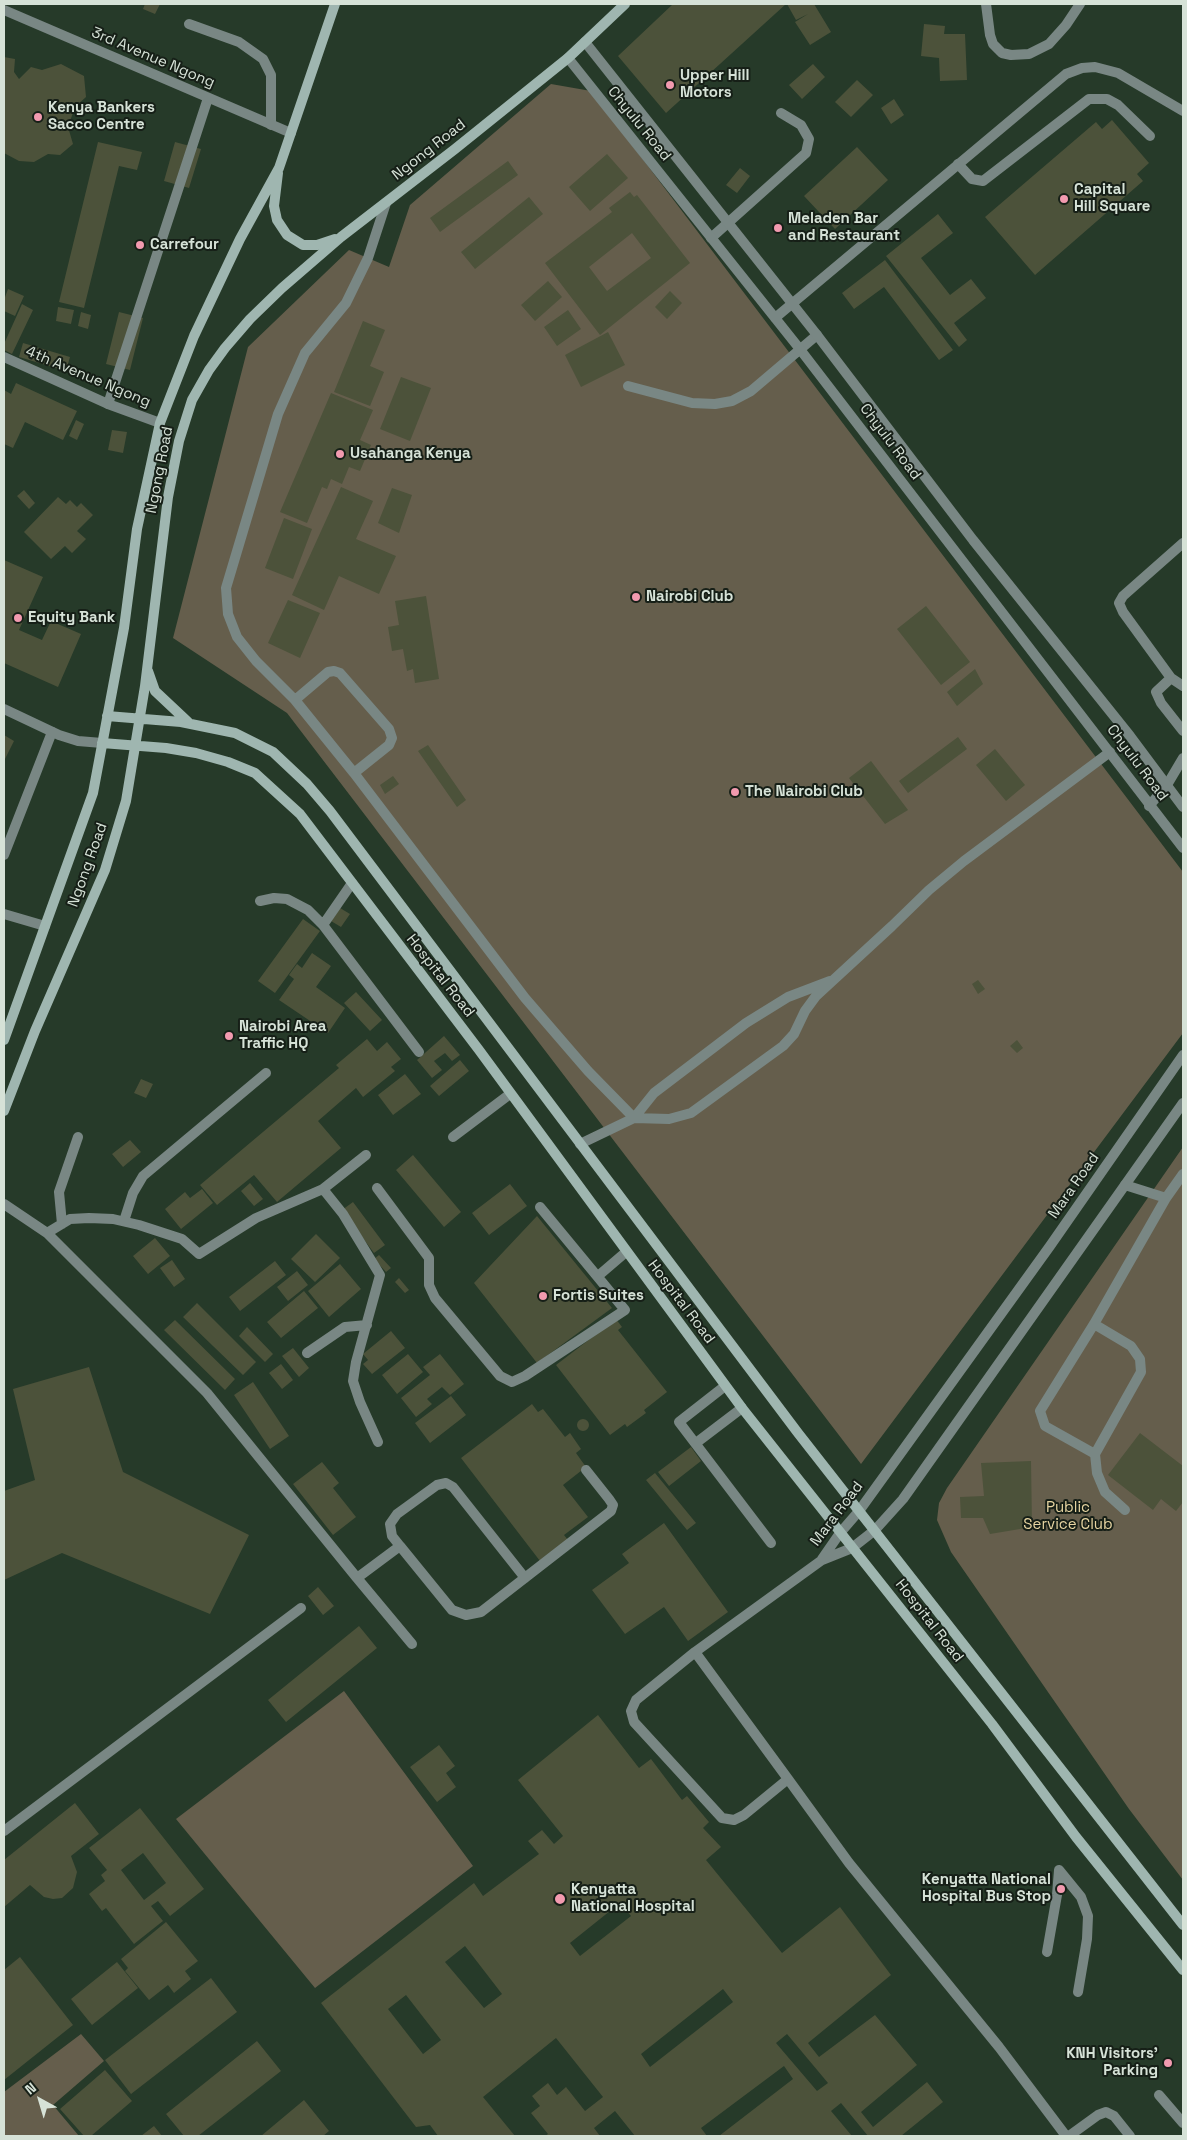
<!DOCTYPE html>
<style>
body{margin:0}
#map{position:relative;width:1187px;height:2140px;overflow:hidden;background:#263a29;font-family:"Space Grotesk",sans-serif}
canvas{display:block}
.frame{position:absolute;inset:0;border:5px solid #d6e2d7;pointer-events:none}
.north{position:absolute;left:15px;top:2075px;width:50px;height:50px;-webkit-text-stroke:4px #161f17;paint-order:stroke;rotate:321deg;font-size:14px;font-weight:700;line-height:20px;text-align:center;color:#d6e2d7}
.north::after{content:'';display:block;margin:auto;width:18px;height:22px;background:#d6e2d7;clip-path:polygon(50% 0,100% 100%,50% 72%,0 100%)}
</style>
<div id="map">
<canvas width="1187" height="2140"></canvas>
<div class="frame"></div>
<div class="north">N</div>
</div>
<script>
const g = document.querySelector('canvas').getContext('2d');
g.lineJoin = 'round';
function fill(path, color) {
  g.fillStyle = color;
  g.fill(path, 'evenodd');
}
function toPath(rows) {
  const path = new Path2D();
  for (const r of rows) {
    if (r.length === 3) {
      path.moveTo(r[0] + r[2], r[1]);
      path.arc(r[0], r[1], r[2], 0, 2 * Math.PI);
      continue;
    }
    path.moveTo(r[0], r[1]);
    for (let i = 2; i < r.length; i += 2) path.lineTo(r[i], r[i + 1]);
  }
  return path;
}
function trace(path, color, width, dash) {
  g.strokeStyle = color;
  g.lineWidth = width;
  g.lineCap = dash ? 'butt' : 'round';
  g.setLineDash(dash || []);
  g.stroke(path);
}
function label(font, color, halo, rows, align = 'center') {
  g.font = font + ' "Space Grotesk",sans-serif';
  g.lineWidth = 4;
  g.setLineDash([]);
  g.textBaseline = 'middle';
  g.strokeStyle = halo;
  g.fillStyle = color;
  for (const [text, x, y, turn = 0] of rows) {
    g.save();
    g.translate(x, y);
    g.rotate((+turn || 0) * Math.PI / 180);
    g.textAlign = isNaN(turn) ? turn : align;
    if (halo) g.strokeText(text, 0, 0);
    g.fillText(text, 0, 0);
    g.restore();
  }
}
fill(toPath([
 [551,84,591,91,1183,872,1183,1033,861,1464,287,713,173,638,248,347,349,250,389,267,410,205],
 [1183,1147,1183,1880,1129,1809,951,1552,937,1520,939,1503,947,1488],
 [344,1691,473,1866,315,1988,176,1819],
 [81,2034,104,2061,53,2105,79,2136,4,2136,4,2092]
]), '#655e4c');
fill(toPath([
 [145,4,160,4,155,14,143,9],
 [673,4,786,4,666,113,618,56],
 [787,4,814,4,831,32,810,45,795,22,808,14,796,20],
 [924,24,945,26,944,34,965,34,967,80,940,81,939,58,921,56],
 [4,57,15,59,14,72,19,79,31,67,42,70,61,64,84,76,86,97,75,107,68,127,73,144,60,155,48,154,34,162,19,161,4,153],
 [813,64,825,77,802,99,789,85],
 [857,80,873,95,851,117,835,102],
 [894,99,904,115,891,124,881,108],
 [1112,120,1149,163,1137,174,1143,181,1035,275,985,217,1096,122,1102,129],
 [98,142,142,152,137,170,119,166,84,308,59,302],
 [175,142,201,149,189,188,164,181],
 [857,147,888,180,835,229,804,196],
 [607,154,628,178,590,211,569,187],
 [508,161,518,175,440,232,430,218],
 [740,168,750,176,737,193,726,185],
 [630,192,634,197,637,195,690,263,600,335,545,263,612,212,609,208],
 [632,233,651,258,607,291,589,267],
 [529,197,543,214,475,269,461,252],
 [938,214,953,233,921,258,950,295,971,279,986,298,954,323,967,340,959,347,886,256],
 [885,260,953,350,939,360,884,287,854,309,842,293],
 [548,281,562,297,535,321,521,305],
 [8,289,24,296,15,316,4,311,4,300],
 [670,291,682,303,667,319,655,307],
 [22,304,33,310,12,354,4,350,4,344],
 [58,307,74,310,71,324,56,321],
 [568,310,581,329,557,346,544,327],
 [81,312,91,315,88,329,78,326],
 [119,312,143,318,130,370,106,364],
 [363,321,385,330,370,366,384,372,370,406,334,392],
 [608,332,625,365,581,387,565,355],
 [23,343,70,357,66,371,19,357],
 [401,377,431,388,410,441,380,429],
 [16,383,77,411,63,440,25,422,13,448,4,444,4,390,11,394],
 [331,393,373,410,360,440,371,445,360,471,349,467,342,484,331,479,327,489,322,487,307,523,280,512],
 [76,420,84,424,77,440,69,436],
 [112,430,127,432,123,453,108,450],
 [341,487,373,501,356,539,396,556,379,594,339,576,324,610,292,595],
 [392,488,412,495,399,533,378,523],
 [24,490,35,503,29,509,17,496],
 [58,497,66,504,70,500,77,507,81,503,93,515,77,531,86,539,72,553,65,546,51,559,24,532],
 [284,518,312,529,293,579,265,568],
 [4,560,43,577,19,630,42,640,51,621,81,634,58,687,4,663],
 [426,596,439,679,415,683,413,669,407,671,403,649,392,651,388,627,399,625,395,601],
 [288,600,320,613,300,658,268,643],
 [926,606,970,662,941,685,897,629],
 [975,669,983,684,957,706,947,692],
 [4,735,14,741,4,761],
 [958,737,967,749,908,793,899,781],
 [428,745,466,800,457,807,418,751],
 [995,749,1025,785,1006,801,976,765],
 [871,761,908,810,885,824,849,778],
 [393,776,399,784,385,794,380,785],
 [340,908,350,914,341,927,331,921],
 [303,919,320,931,275,993,258,981],
 [312,953,331,966,316,987,345,1008,328,1033,279,1000,294,979,289,975,297,964,302,968],
 [978,980,985,989,978,994,972,984],
 [356,992,382,1020,370,1031,344,1003],
 [444,1036,460,1055,452,1061,445,1053,434,1061,442,1070,432,1078,417,1060],
 [367,1039,377,1051,387,1042,401,1059,391,1067,395,1071,363,1097,356,1088,318,1121,341,1148,277,1202,254,1175,217,1205,200,1185,339,1068,336,1065],
 [1017,1040,1023,1048,1017,1053,1010,1046],
 [460,1060,469,1071,439,1096,430,1086],
 [405,1074,421,1094,393,1115,378,1095],
 [141,1079,153,1084,146,1098,134,1093],
 [130,1140,141,1152,123,1167,112,1154],
 [413,1155,461,1212,444,1227,396,1170],
 [250,1183,263,1199,254,1206,241,1191],
 [510,1184,527,1206,489,1235,472,1213],
 [202,1189,213,1203,181,1229,165,1209,185,1192,190,1198],
 [353,1202,385,1245,374,1253,342,1210],
 [537,1216,612,1308,537,1363,474,1283],
 [316,1234,340,1258,315,1282,291,1259],
 [155,1238,170,1256,148,1274,133,1256],
 [379,1255,391,1268,386,1272,374,1259],
 [172,1260,185,1279,174,1287,160,1268],
 [275,1261,286,1275,240,1311,229,1297],
 [340,1264,361,1289,329,1317,308,1291],
 [297,1271,308,1285,288,1301,277,1287],
 [399,1278,409,1290,405,1293,395,1282],
 [304,1291,318,1308,281,1338,267,1322],
 [197,1303,256,1362,243,1375,183,1317],
 [616,1319,622,1327,618,1330,667,1392,644,1410,646,1413,627,1427,625,1424,610,1435,556,1365],
 [175,1320,235,1379,225,1390,164,1330],
 [247,1327,273,1354,265,1362,239,1336],
 [391,1331,405,1348,372,1374,363,1364,368,1360,363,1354],
 [293,1348,309,1368,299,1377,282,1356],
 [408,1354,423,1372,397,1394,382,1375],
 [440,1354,464,1384,450,1395,442,1387,427,1399,432,1404,416,1417,401,1398,430,1375,423,1367],
 [281,1364,293,1380,282,1389,269,1373],
 [89,1367,123,1472,249,1535,210,1614,62,1553,4,1580,4,1491,35,1480,13,1389],
 [253,1382,289,1436,270,1449,234,1395],
 [451,1396,466,1415,430,1443,415,1423],
 [532,1404,538,1412,543,1409,565,1437,570,1433,581,1449,576,1453,586,1467,563,1485,588,1517,564,1535,568,1540,540,1561,461,1458],
 [583,1425,6],
 [1140,1433,1183,1466,1183,1502,1176,1511,1161,1499,1153,1510,1108,1475],
 [691,1447,701,1461,669,1486,658,1472],
 [1031,1461,1032,1527,990,1534,983,1518,961,1518,960,1497,984,1496,981,1463],
 [322,1462,339,1483,333,1488,356,1517,333,1535,293,1484],
 [655,1473,696,1523,687,1530,646,1480],
 [664,1523,728,1612,688,1641,664,1607,625,1634,592,1590,629,1563,622,1554],
 [318,1587,334,1606,323,1615,308,1596],
 [359,1626,377,1648,286,1722,268,1700],
 [598,1715,639,1768,651,1759,682,1800,687,1796,709,1822,703,1828,721,1847,706,1860,782,1953,840,1907,891,1975,808,2043,819,2057,875,2015,917,2065,861,2112,873,2127,927,2082,943,2102,901,2136,868,2136,841,2103,831,2111,852,2136,719,2136,793,2079,784,2066,701,2128,707,2136,635,2136,615,2111,594,2128,600,2136,545,2136,548,2134,531,2113,540,2106,532,2096,548,2083,557,2095,566,2087,585,2111,603,2097,556,2038,483,2097,515,2136,438,2136,430,2125,416,2127,321,2003,474,1883,483,1896,539,1854,528,1841,542,1830,554,1844,563,1836,518,1780],
 [620,1903,631,1916,580,1956,570,1943],
 [465,1946,502,1994,484,2008,445,1962],
 [723,1989,733,2002,650,2067,641,2054],
 [406,1995,441,2040,423,2054,388,2009],
 [787,2034,828,2083,817,2091,776,2043],
 [439,1745,455,1766,446,1773,456,1787,437,1802,410,1767],
 [75,1803,99,1834,71,1856,77,1872,73,1888,62,1898,53,1899,44,1897,30,1885,4,1907,4,1860],
 [140,1808,204,1889,170,1916,158,1901,151,1906,163,1921,134,1944,106,1908,102,1911,89,1894,105,1881,101,1875,107,1870,89,1848],
 [143,1853,166,1883,144,1900,121,1870],
 [166,1922,198,1961,185,1971,191,1979,174,1993,168,1985,149,2000,125,1971,128,1968,121,1959],
 [20,1957,73,2025,4,2080,4,1970],
 [117,1962,138,1988,92,2025,71,1999],
 [211,1978,237,2012,131,2094,105,2060],
 [257,2041,281,2071,198,2136,184,2136,166,2114],
 [105,2070,132,2101,91,2136,84,2136,60,2109],
 [304,2100,329,2131,323,2136,261,2136],
 [154,2126,162,2136,141,2136]
]), '#4c523a');
trace(toPath([
 [986,4,990,35,993,44,1002,53,1011,55,1029,54,1049,44,1066,25,1080,4],
 [189,24,239,42,263,59,271,75,271,125],
 [958,164,972,179,983,181,1089,99,1107,99,1118,105,1150,136],
 [386,203,368,258,346,303,305,353,278,414,226,588,228,614,237,637,256,661,295,700,354,773,525,998,588,1071,634,1118,669,1119,691,1113,783,1046,794,1034,805,1011,816,996,892,926,929,890,964,861,1110,752],
 [711,238,806,153,809,139,801,125,781,113],
 [628,386,692,403,715,404,732,401,751,391,817,335],
 [108,404,208,98],
 [1171,678,1123,612,1119,603,1123,596,1183,543],
 [1183,686,1171,678,1156,692,1161,703,1183,731],
 [295,700,328,672,334,671,340,673,389,729,392,738,389,745,354,773],
 [1149,806,1167,785,1183,758],
 [4,855,52,732],
 [352,883,323,925,419,1052],
 [260,901,274,898,287,899,308,910,323,925],
 [4,914,45,926],
 [453,1137,510,1094],
 [580,1144,634,1118,654,1093,746,1023,788,997,830,981],
 [1125,1185,1166,1198,1183,1174],
 [377,1188,429,1258,429,1285,435,1298,500,1376,512,1382,525,1376,625,1310,540,1207],
 [323,1189,366,1155],
 [4,1204,47,1233,207,1393,357,1578,400,1546,452,1610,466,1615,481,1612,611,1511,613,1505,609,1499,586,1470],
 [124,1221,133,1193,143,1176,266,1073],
 [62,1224,59,1192,78,1137],
 [47,1233,70,1219,89,1218,113,1219,139,1225,182,1239,199,1254,256,1218,323,1189,343,1214,380,1275,356,1362,353,1381,360,1402,378,1442],
 [598,1276,626,1252],
 [1094,1324,1131,1346,1140,1359,1141,1372,1095,1454,1045,1426,1040,1411,1094,1324,1166,1198],
 [307,1353,345,1327,367,1325],
 [725,1386,679,1422,771,1543],
 [696,1443,742,1408],
 [1095,1454,1097,1473,1105,1492,1125,1510],
 [400,1546,392,1536,390,1524,397,1514,437,1485,446,1483,453,1487,525,1578],
 [822,1559,840,1533],
 [357,1578,412,1644],
 [695,1652,822,1560,852,1548],
 [788,1779,744,1815,734,1820,722,1818,634,1722,631,1711,636,1700,695,1652,788,1779,849,1863,999,2047,1066,2136],
 [4,1831,301,1608],
 [1059,1870,1081,1897,1088,1916,1087,1939,1078,1992],
 [1047,1952,1057,1895,1059,1870],
 [1159,2095,1183,2123],
 [1069,2136,1098,2115,1106,2112,1114,2116,1130,2136]
]), '#798784', 10);
trace(toPath([
 [4,10,291,133],
 [585,42,817,335,973,540,1130,736,1183,807],
 [568,58,799,348,1183,848],
 [775,318,1066,74,1082,68,1095,67,1118,73,1183,111],
 [4,357,108,404,160,423],
 [4,709,59,735,78,741,102,743],
 [840,1533,859,1511,1050,1246,1183,1055],
 [852,1548,875,1530,903,1499,1183,1103]
]), '#798784', 10);
trace(toPath([
 [278,173,274,206,277,220,287,235,303,245,317,245,335,239],
 [148,671,155,691,188,722],
 [107,716,181,722,235,733,273,752,307,784,330,811,798,1433,1183,1925],
 [102,743,166,748,196,753,228,762,255,773,300,814,479,1050,742,1408,992,1724,1076,1837,1183,1970],
 [4,1040,93,793,124,628,137,529,160,423,194,336,240,239,279,168,335,4],
 [4,1111,35,1031,105,870,126,801,145,686,168,497,179,441,192,400,209,370,225,348,250,319,282,288,341,237,455,149,568,58,625,4]
]), '#9fb6b0', 10);
for (const [x, y, r, color] of [
 [670,85,5,"#f29aaf"],
 [38,117,5,"#f29aaf"],
 [1064,199,5,"#f29aaf"],
 [778,228,5,"#f29aaf"],
 [140,245,5,"#f29aaf"],
 [340,454,5,"#f29aaf"],
 [636,597,5,"#f29aaf"],
 [18,618,5,"#f29aaf"],
 [735,792,5,"#f29aaf"],
 [229,1036,5,"#f29aaf"],
 [543,1296,5,"#f29aaf"],
 [1061,1889,5,"#f29aaf"],
 [560,1899,6,"#f29aaf"],
 [1168,2063,5,"#f29aaf"]
]) {
  const dot = new Path2D();
  dot.arc(x, y, r, 0, 2 * Math.PI);
  g.fillStyle = color;
  g.fill(dot);
  trace(dot, '#161f17', 2);
}
label('15px', '#d6e2d7', '#161f17', [
 ["3rd Avenue Ngong",153,58,23],
 ["Chyulu Road",639,124,51],
 ["Ngong Road",429,150,-38],
 ["4th Avenue Ngong",88,377,23],
 ["Chyulu Road",890,442,53],
 ["Ngong Road",160,470,-79],
 ["Chyulu Road",1137,763,53],
 ["Ngong Road",88,865,-70],
 ["Hospital Road",440,976,52],
 ["Mara Road",1074,1186,-55],
 ["Hospital Road",681,1302,53],
 ["Mara Road",837,1514,-53],
 ["Hospital Road",929,1621,52]
]);
label('bold 15px', '#d6e2d7', '#161f17', [
 ["Upper Hill",680,76],
 ["Motors",680,93],
 ["Kenya Bankers",48,108],
 ["Sacco Centre",48,125],
 ["Capital",1074,190],
 ["Hill Square",1074,207],
 ["Meladen Bar",788,219],
 ["and Restaurant",788,236],
 ["Carrefour",150,245],
 ["Usahanga Kenya",350,454],
 ["Nairobi Club",646,597],
 ["Equity Bank",28,618],
 ["The Nairobi Club",745,792],
 ["Nairobi Area",239,1027],
 ["Traffic HQ",239,1044],
 ["Fortis Suites",553,1296],
 ["Kenyatta National",1051,1880,"right"],
 ["Hospital Bus Stop",1051,1897,"right"],
 ["Kenyatta",571,1890],
 ["National Hospital",571,1907],
 ["KNH Visitors'",1158,2054,"right"],
 ["Parking",1158,2071,"right"]
], 'left');
label('15px', '#e7d5a2', '#161f17', [
 ["Public",1068,1508],
 ["Service Club",1068,1525]
]);
</script>
